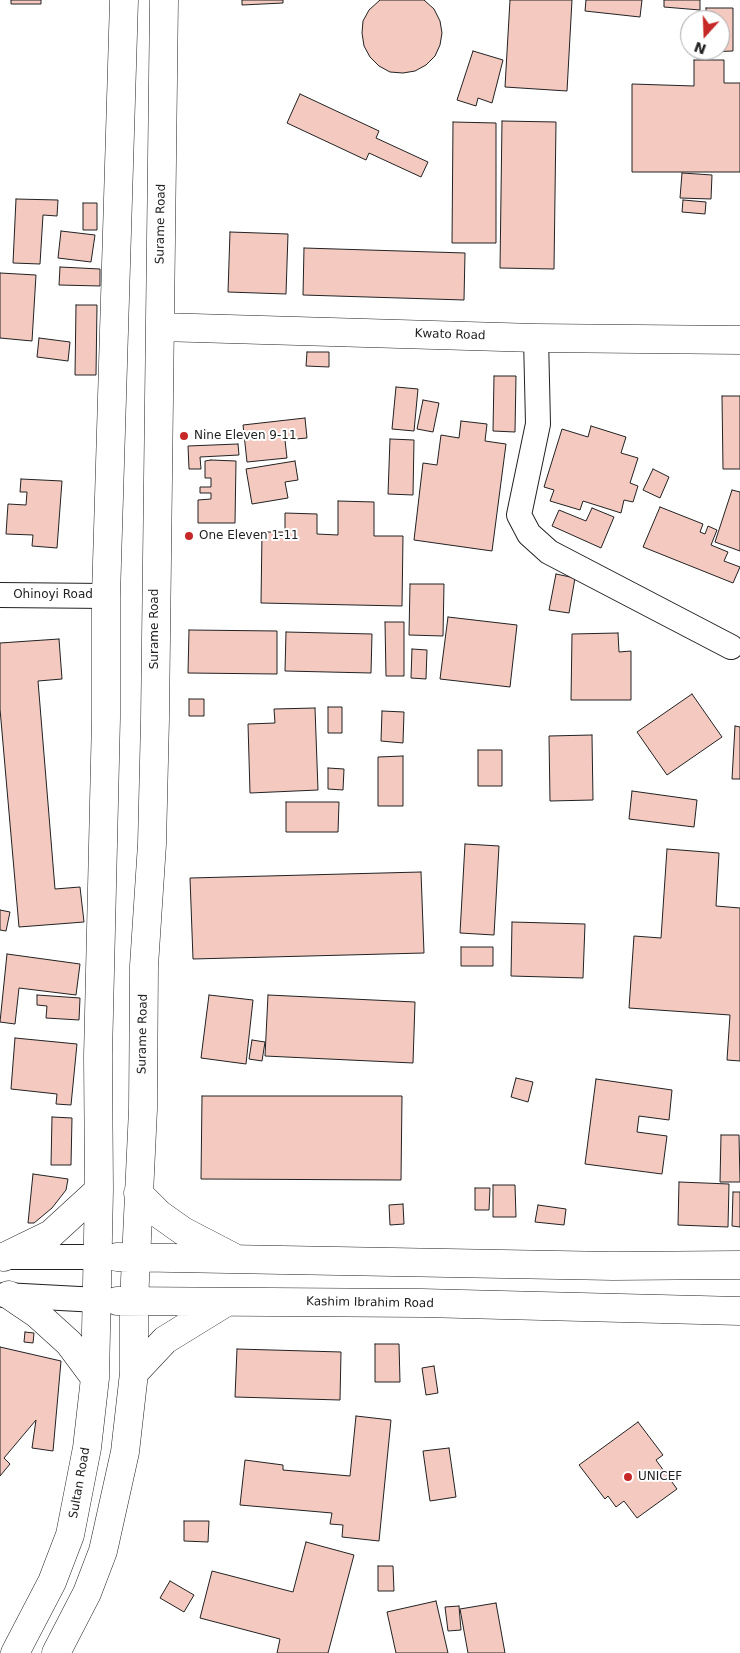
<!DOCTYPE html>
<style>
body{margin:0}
#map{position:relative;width:740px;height:1653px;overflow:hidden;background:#fff;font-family:"DejaVu Sans",sans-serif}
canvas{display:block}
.north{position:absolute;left:680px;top:10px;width:50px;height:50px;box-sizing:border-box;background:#fff;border:1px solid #a7a7a7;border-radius:50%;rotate:200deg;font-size:14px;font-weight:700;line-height:20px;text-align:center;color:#222}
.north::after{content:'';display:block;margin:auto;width:18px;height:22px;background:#c62828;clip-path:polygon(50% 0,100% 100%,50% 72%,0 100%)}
</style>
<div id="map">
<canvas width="740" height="1653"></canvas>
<div class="north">N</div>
</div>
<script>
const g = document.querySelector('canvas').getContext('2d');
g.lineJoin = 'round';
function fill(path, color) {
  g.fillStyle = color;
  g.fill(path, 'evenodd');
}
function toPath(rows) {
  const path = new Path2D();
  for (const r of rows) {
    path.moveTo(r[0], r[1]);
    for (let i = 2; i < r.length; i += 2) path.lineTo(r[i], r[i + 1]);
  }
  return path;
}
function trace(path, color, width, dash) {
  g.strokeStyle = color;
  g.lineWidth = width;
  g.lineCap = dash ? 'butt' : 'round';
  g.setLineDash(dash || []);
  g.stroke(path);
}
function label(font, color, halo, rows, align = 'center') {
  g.font = font + ' "DejaVu Sans",sans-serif';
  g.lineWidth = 4;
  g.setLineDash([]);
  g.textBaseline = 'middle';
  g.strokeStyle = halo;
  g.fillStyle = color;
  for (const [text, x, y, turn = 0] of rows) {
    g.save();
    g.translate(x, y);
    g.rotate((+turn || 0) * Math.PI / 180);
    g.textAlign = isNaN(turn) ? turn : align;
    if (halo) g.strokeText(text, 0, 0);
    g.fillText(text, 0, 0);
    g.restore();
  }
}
const building = toPath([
 [11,0,41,0,41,4,11,4,11,0],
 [242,0,283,0,283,3,242,5,242,0],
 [424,0,434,9,440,21,442,33,440,45,435,56,426,65,415,71,403,73,390,72,379,66,370,57,364,46,362,33,363,21,369,10,380,0,424,0],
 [510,0,572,0,567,91,505,87,510,0],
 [586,0,642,0,640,17,585,11,586,0],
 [664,0,700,0,700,10,664,7,664,0],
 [706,8,733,8,733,51,707,52,720,50,720,20,706,20,706,8],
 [473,51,503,60,492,103,478,98,476,106,457,100,473,51],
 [694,60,724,60,724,83,740,83,740,172,632,172,632,84,694,86,694,60],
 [300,94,379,131,376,138,428,162,421,177,369,153,366,160,287,123,300,94],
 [502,121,556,122,554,269,500,268,502,121],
 [453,122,496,123,496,243,452,243,453,122],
 [682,173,712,175,711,199,680,198,682,173],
 [16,199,58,200,57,216,43,215,40,264,13,263,16,199],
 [683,200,706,202,705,214,682,212,683,200],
 [83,203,97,203,97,230,83,230,83,203],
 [61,231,95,235,91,262,58,258,61,231],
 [230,232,288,234,286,294,228,292,230,232],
 [304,248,465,253,464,300,303,295,304,248],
 [60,267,100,269,100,286,59,285,60,267],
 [0,273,36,275,32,341,0,338,0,273],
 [76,305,97,305,96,375,75,375,76,305],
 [39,338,70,342,68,361,37,357,39,338],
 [307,352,329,352,329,367,306,366,307,352],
 [494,376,516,376,515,432,493,431,494,376],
 [396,387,418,389,414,431,392,429,396,387],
 [722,396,740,396,740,469,723,469,722,396],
 [423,400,439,403,433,432,417,429,423,400],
 [305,418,307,438,285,440,287,458,247,462,243,425,305,418],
 [461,421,487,424,485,441,506,444,492,551,414,540,423,463,437,465,441,435,459,438,461,421],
 [591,426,626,437,621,453,638,458,630,483,638,486,633,502,624,500,621,513,583,501,580,510,550,501,554,490,544,487,562,429,588,437,591,426],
 [390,439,414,440,413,495,388,494,390,439],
 [238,444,239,455,200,457,201,469,189,469,188,446,238,444],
 [211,460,236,461,235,523,198,523,198,500,211,499,211,493,200,493,200,487,211,487,211,478,205,478,205,461,211,460],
 [295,461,298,480,285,482,288,498,252,504,246,469,295,461],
 [653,469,669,477,660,498,643,490,653,469],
 [21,479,62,481,57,548,32,546,33,535,6,534,8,504,26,505,27,492,20,492,21,479],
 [732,490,740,492,740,551,715,542,732,490],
 [338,501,374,502,374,536,403,536,402,606,261,603,262,532,285,532,285,513,317,514,317,534,338,535,338,501],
 [660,507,703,524,700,532,705,534,708,526,717,530,711,545,728,552,724,561,740,567,733,583,643,547,660,507],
 [592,508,614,517,601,548,552,526,559,510,586,521,592,508],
 [556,574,575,578,569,613,549,610,556,574],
 [410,584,444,584,443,636,409,635,410,584],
 [448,617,517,625,510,687,440,679,448,617],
 [385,622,404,622,404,676,386,676,385,622],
 [189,630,277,631,277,674,188,673,189,630],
 [286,632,372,634,371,673,285,671,286,632],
 [618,633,619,652,631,651,631,700,571,700,572,634,618,633],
 [59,639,62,679,38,681,55,889,80,887,84,922,19,927,0,709,0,643,59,639],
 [412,649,427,650,426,679,411,678,412,649],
 [692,694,722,737,667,775,637,732,692,694],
 [189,699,204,699,204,716,189,716,189,699],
 [328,707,342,707,342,733,328,733,328,707],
 [315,708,318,790,250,793,248,724,275,723,274,709,315,708],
 [382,711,404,712,403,743,381,741,382,711],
 [735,726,740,727,740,779,732,779,735,726],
 [592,735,593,800,550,801,549,736,592,735],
 [478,750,502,750,502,786,478,786,478,750],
 [403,756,403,806,378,806,378,757,403,756],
 [328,768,344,769,343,790,328,789,328,768],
 [632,791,697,800,694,827,629,819,632,791],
 [286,802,339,802,338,832,286,832,286,802],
 [465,844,499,846,494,935,460,933,465,844],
 [667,849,719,853,716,906,740,908,740,1061,727,1060,730,1015,629,1008,634,936,661,938,667,849],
 [421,872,424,953,193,959,190,878,421,872],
 [0,910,10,912,6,931,0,930,0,910],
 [512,922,585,924,583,978,511,976,512,922],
 [461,947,493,947,493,966,461,966,461,947],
 [7,954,80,964,76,995,19,988,15,1024,0,1022,7,954],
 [37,995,80,998,79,1020,46,1018,47,1006,37,1005,37,995],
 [209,995,253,1000,246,1064,201,1058,209,995],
 [268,995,415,1002,413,1063,265,1056,268,995],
 [15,1038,77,1044,71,1105,56,1104,57,1094,11,1089,15,1038],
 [252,1040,265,1042,262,1061,249,1059,252,1040],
 [516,1078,533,1082,528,1102,511,1097,516,1078],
 [596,1079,672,1090,669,1120,639,1116,637,1132,667,1136,662,1174,585,1164,596,1079],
 [202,1096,402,1096,401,1180,201,1179,202,1096],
 [52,1117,72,1118,71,1165,51,1165,52,1117],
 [721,1135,739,1135,740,1182,720,1182,721,1135],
 [33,1174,68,1179,66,1190,52,1208,34,1223,28,1223,33,1174],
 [679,1182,729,1184,728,1227,678,1225,679,1182],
 [493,1185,515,1185,516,1217,493,1217,493,1185],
 [475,1188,490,1188,489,1210,475,1210,475,1188],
 [733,1192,740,1192,740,1227,732,1226,733,1192],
 [403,1204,404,1224,390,1225,389,1205,403,1204],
 [538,1205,566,1209,564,1225,535,1222,538,1205],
 [25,1332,34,1333,33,1343,24,1342,25,1332],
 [375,1344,399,1344,400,1382,375,1382,375,1344],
 [0,1347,61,1361,53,1451,32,1448,36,1420,4,1458,10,1464,0,1476,0,1347],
 [237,1349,341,1352,340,1400,235,1397,237,1349],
 [434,1366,438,1393,426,1395,422,1368,434,1366],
 [356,1416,391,1420,379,1541,342,1537,343,1525,330,1524,332,1513,240,1505,245,1460,283,1465,283,1470,350,1476,356,1416],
 [638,1422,663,1455,656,1460,677,1489,637,1518,624,1501,616,1507,608,1496,605,1499,579,1465,638,1422],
 [449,1448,456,1497,430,1501,423,1451,449,1448],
 [184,1521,209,1521,208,1542,184,1541,184,1521],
 [306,1542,354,1555,328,1653,277,1653,280,1639,200,1618,212,1571,293,1592,306,1542],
 [378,1566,393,1566,394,1591,378,1591,378,1566],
 [170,1581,194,1595,184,1612,160,1598,170,1581],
 [436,1601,448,1653,396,1653,387,1612,436,1601],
 [496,1603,505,1653,468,1653,460,1609,496,1603],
 [459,1606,461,1630,448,1631,445,1607,459,1606]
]);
fill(building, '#f3c9c0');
trace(building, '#222', 1);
const street = toPath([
 [536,338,538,424,519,515,529,534,549,552,731,647],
 [0,595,106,596],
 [3,1257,98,1257],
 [4,1295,98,1300]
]);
const secondary = toPath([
 [160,327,536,338,740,340],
 [138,1193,159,1214,183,1231,233,1257],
 [4,1257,51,1234,99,1190],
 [117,1257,613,1266,740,1265],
 [9,1295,37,1314,69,1343,95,1378],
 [117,1301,422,1303,740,1311],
 [134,1373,165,1340,225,1303],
 [15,1653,52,1582,70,1535,87,1448,95,1378,99,1190,98,1056,106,718,106,596,124,0],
 [56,1653,87,1593,103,1551,125,1452,134,1373,134,1302,143,1109,144,966,152,844,155,719,164,0]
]);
trace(street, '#222', 26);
trace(secondary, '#222', 29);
trace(street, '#fff', 24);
trace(secondary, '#fff', 28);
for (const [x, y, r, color] of [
 [184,436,5,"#c62828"],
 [189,536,5,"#c62828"],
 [628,1477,5,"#c62828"]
]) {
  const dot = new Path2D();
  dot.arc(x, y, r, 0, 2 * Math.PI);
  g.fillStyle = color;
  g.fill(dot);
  trace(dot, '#fff', 2);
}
label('12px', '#222', '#fff', [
 ["Surame Road",161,224,-89],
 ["Kwato Road",450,335,2],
 ["Ohinoyi Road",53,595],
 ["Surame Road",155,629,-90],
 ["Surame Road",143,1034,-89],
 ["Kashim Ibrahim Road",370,1303,1],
 ["Sultan Road",80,1483,-80]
]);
label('12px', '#222', '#fff', [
 ["Nine Eleven 9-11",194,436],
 ["One Eleven 1-11",199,536],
 ["UNICEF",638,1477]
], 'left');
</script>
